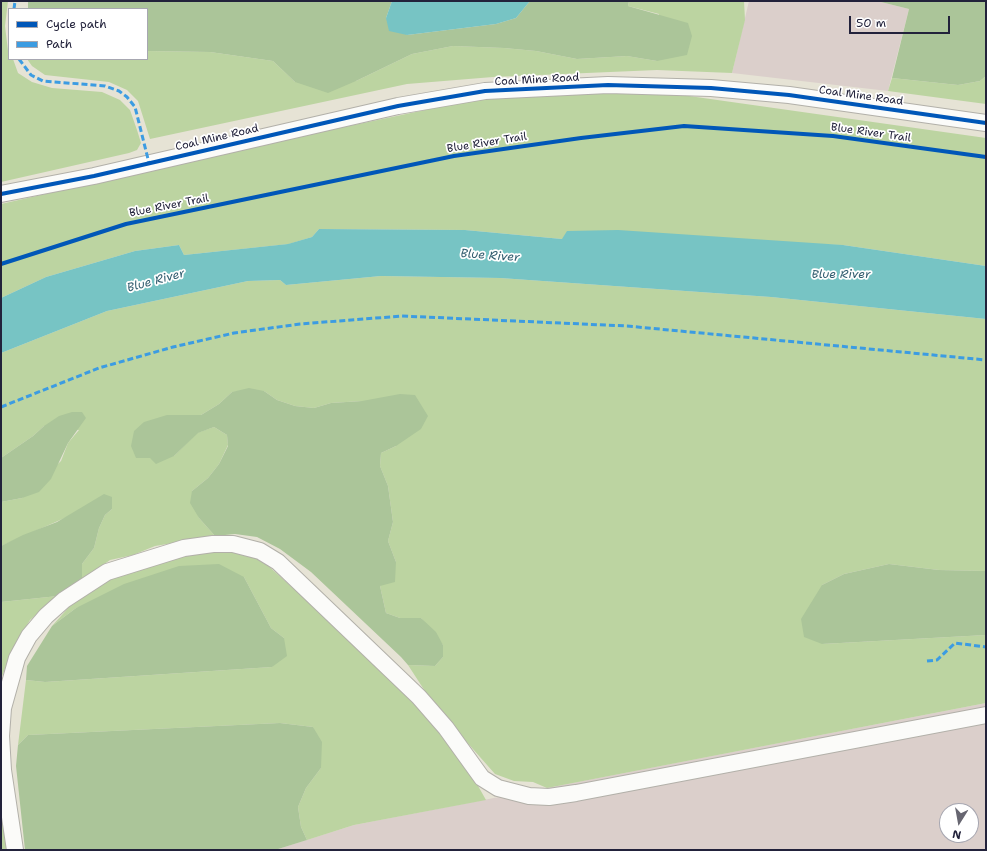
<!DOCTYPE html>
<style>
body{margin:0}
#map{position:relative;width:987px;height:851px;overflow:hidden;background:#e6e3d5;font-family:"Shantell Sans",sans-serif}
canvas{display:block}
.frame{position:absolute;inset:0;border:2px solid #22223b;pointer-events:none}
.legend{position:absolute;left:8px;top:8px;width:140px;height:52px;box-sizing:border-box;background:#fff;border:1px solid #a7a7b1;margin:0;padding:5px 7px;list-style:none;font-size:12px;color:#22223b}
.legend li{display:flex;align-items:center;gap:8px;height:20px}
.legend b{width:20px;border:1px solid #a7a7b1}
.north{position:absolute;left:939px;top:803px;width:40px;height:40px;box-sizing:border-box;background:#fff;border:1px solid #a7a7b1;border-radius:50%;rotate:191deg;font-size:11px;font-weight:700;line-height:16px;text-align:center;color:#22223b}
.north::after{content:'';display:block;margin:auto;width:14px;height:18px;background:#676671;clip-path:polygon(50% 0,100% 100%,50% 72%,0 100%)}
.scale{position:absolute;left:849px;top:16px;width:101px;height:18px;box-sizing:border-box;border:2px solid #22223b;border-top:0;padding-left:5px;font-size:12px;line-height:14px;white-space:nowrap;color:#22223b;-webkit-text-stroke:3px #fff;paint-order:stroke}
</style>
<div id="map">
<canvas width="987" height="851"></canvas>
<div class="frame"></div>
<ul class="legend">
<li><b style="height:5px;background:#0057b8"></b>Cycle path</li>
<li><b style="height:5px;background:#3c9ce2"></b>Path</li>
</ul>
<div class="north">N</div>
<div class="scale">50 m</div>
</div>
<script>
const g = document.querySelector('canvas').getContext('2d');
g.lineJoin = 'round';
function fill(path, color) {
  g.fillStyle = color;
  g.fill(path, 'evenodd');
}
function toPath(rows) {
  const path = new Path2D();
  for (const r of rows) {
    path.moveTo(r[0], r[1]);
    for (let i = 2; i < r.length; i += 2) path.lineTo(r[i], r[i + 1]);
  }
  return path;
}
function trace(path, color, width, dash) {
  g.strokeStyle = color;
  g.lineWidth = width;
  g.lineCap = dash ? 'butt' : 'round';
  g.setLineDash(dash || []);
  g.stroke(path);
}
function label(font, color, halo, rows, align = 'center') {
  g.font = font + ' "Shantell Sans",sans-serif';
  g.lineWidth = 3.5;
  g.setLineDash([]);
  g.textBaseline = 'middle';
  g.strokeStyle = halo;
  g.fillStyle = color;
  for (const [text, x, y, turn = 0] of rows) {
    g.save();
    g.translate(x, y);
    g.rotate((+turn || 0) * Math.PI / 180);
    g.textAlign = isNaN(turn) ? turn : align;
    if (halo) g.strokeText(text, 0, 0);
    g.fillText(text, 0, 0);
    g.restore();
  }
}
fill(toPath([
 [749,1,877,1,909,9,888,91,732,73],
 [986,703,986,850,275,850,354,825],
 [947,811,971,811,971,835,947,835]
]), '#dbcfcb');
fill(toPath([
 [1,1,8,1,5,26,9,59,13,59,18,73,32,82,52,88,102,92,120,100,130,110,137,130,141,143,137,150,129,153,1,182],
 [629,1,744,1,745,20,732,73,657,70,493,77,407,84,150,139,138,101,127,90,109,82,45,75,32,66,27,59,147,59,147,51,210,52,273,61,295,82,356,81,412,54,453,46,504,48,536,51,577,59,627,56,657,61,659,14,628,6],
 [986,76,986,104,888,91,892,78,958,85,980,81],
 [627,92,682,95,986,138,986,266,843,245,562,239,465,230,319,229,312,237,289,244,184,255,179,245,135,251,46,277,1,298,1,204,311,134,468,101,543,95],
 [381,276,500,278,771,297,986,319,986,571,939,570,889,564,844,574,822,585,822,644,986,635,986,703,547,788,533,782,514,781,495,774,434,705,408,665,435,666,443,657,443,645,421,618,400,618,386,613,380,586,396,562,388,541,393,522,388,486,380,466,381,453,396,446,362,401,331,403,314,408,295,406,277,400,264,391,232,392,219,404,201,415,167,415,174,456,197,433,214,427,227,435,228,445,219,464,208,478,192,491,199,518,215,536,155,546,133,555,110,560,82,580,82,564,94,548,99,528,105,515,112,509,76,513,1,546,1,502,22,498,61,461,68,443,79,430,44,426,33,436,1,458,1,353,107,311,248,281,280,280,286,285],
 [205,551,240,552,264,562,324,616,432,721,473,777,486,800,354,825,307,840,301,827,298,807,306,788,321,768,313,727,280,723,28,735,18,745,26,680,45,682,272,667,284,638,271,628,244,577,76,608,52,626,70,606,96,584,162,560],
 [58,596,30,620,12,650,1,679,1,602],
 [1,797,8,850,1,850]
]), '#bcd4a1');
fill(toPath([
 [28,1,392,1,386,18,407,35,496,24,516,18,530,1,629,1,628,6,688,23,692,36,687,55,657,61,627,56,577,59,536,51,504,48,453,46,412,54,356,81,328,93,295,82,273,61,210,52,147,51,147,9,28,9],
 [877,1,986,1,986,76,980,81,958,85,892,78,909,9],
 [249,388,264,391,277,400,295,406,314,408,331,403,362,401,400,394,415,395,428,416,421,429,396,446,381,453,380,466,388,486,393,522,388,541,396,562,395,582,380,586,386,613,400,618,421,618,436,632,443,645,443,657,435,666,408,665,401,657,311,572,280,549,257,537,235,534,215,536,199,518,190,503,192,491,208,478,219,464,228,446,227,435,214,427,198,433,174,456,156,464,150,458,136,458,131,446,134,431,144,422,167,415,201,415,219,404,232,392],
 [72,412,82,412,86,418,68,443,51,479,39,492,22,498,1,502,1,458,33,436,44,426,59,416],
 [104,494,112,497,112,509,105,515,99,528,94,548,82,564,82,580,58,596,1,602,1,546,23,535,57,522],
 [219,564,244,577,271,628,284,638,287,656,272,667,45,682,26,680,27,666,52,626,76,608,124,584,179,566],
 [889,564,939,570,986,571,986,635,822,644,804,637,801,619,822,585,844,574],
 [280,723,313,727,322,742,321,768,306,788,298,807,301,827,307,840,275,850,25,850,16,766,18,745,28,735]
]), '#abc599');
fill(toPath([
 [392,1,530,1,516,18,496,24,407,35,389,31,386,18],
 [319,229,465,230,562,239,567,231,618,230,843,245,986,266,986,319,771,297,500,278,381,276,286,285,280,280,248,281,107,311,1,353,1,298,46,277,135,251,179,245,184,255,288,244,312,237]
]), '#77c4c4');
const minor = toPath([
 [1,194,94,176,398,106,485,91,608,85,711,88,789,95,986,123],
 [15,850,3,770,1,736,3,708,17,658,29,636,46,616,64,600,107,572,184,548,213,544,233,544,260,551,278,562,419,697,446,728,482,778,498,788,529,796,549,797,576,793,986,715]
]);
trace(minor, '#b2b0a9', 18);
trace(minor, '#fbfbf9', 16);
trace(toPath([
 [14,9,15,1],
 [19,59,31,75,43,81,105,86,119,91,127,97,135,107,149,163],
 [1,407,99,368,173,347,234,333,300,324,402,316,627,326,986,360],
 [927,661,937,660,955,643,986,647]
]), '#3c9ce2', 3, [6, 3]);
trace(toPath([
 [1,194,94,176,398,106,485,91,608,85,711,88,789,95,986,123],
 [1,264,126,224,454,156,581,138,684,126,833,136,986,157]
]), '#0057b8', 4);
label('11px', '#22223b', '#fff', [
 ["Coal Mine Road",537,80,-3],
 ["Coal Mine Road",861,96,8],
 ["Blue River Trail",871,133,8],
 ["Coal Mine Road",217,138,-13],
 ["Blue River Trail",487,143,-9],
 ["Blue River Trail",169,206,-11]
]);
label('italic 12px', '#315d6f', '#fff', [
 ["Blue River",490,256,4],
 ["Blue River",841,275],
 ["Blue River",156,281,-15]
]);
</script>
